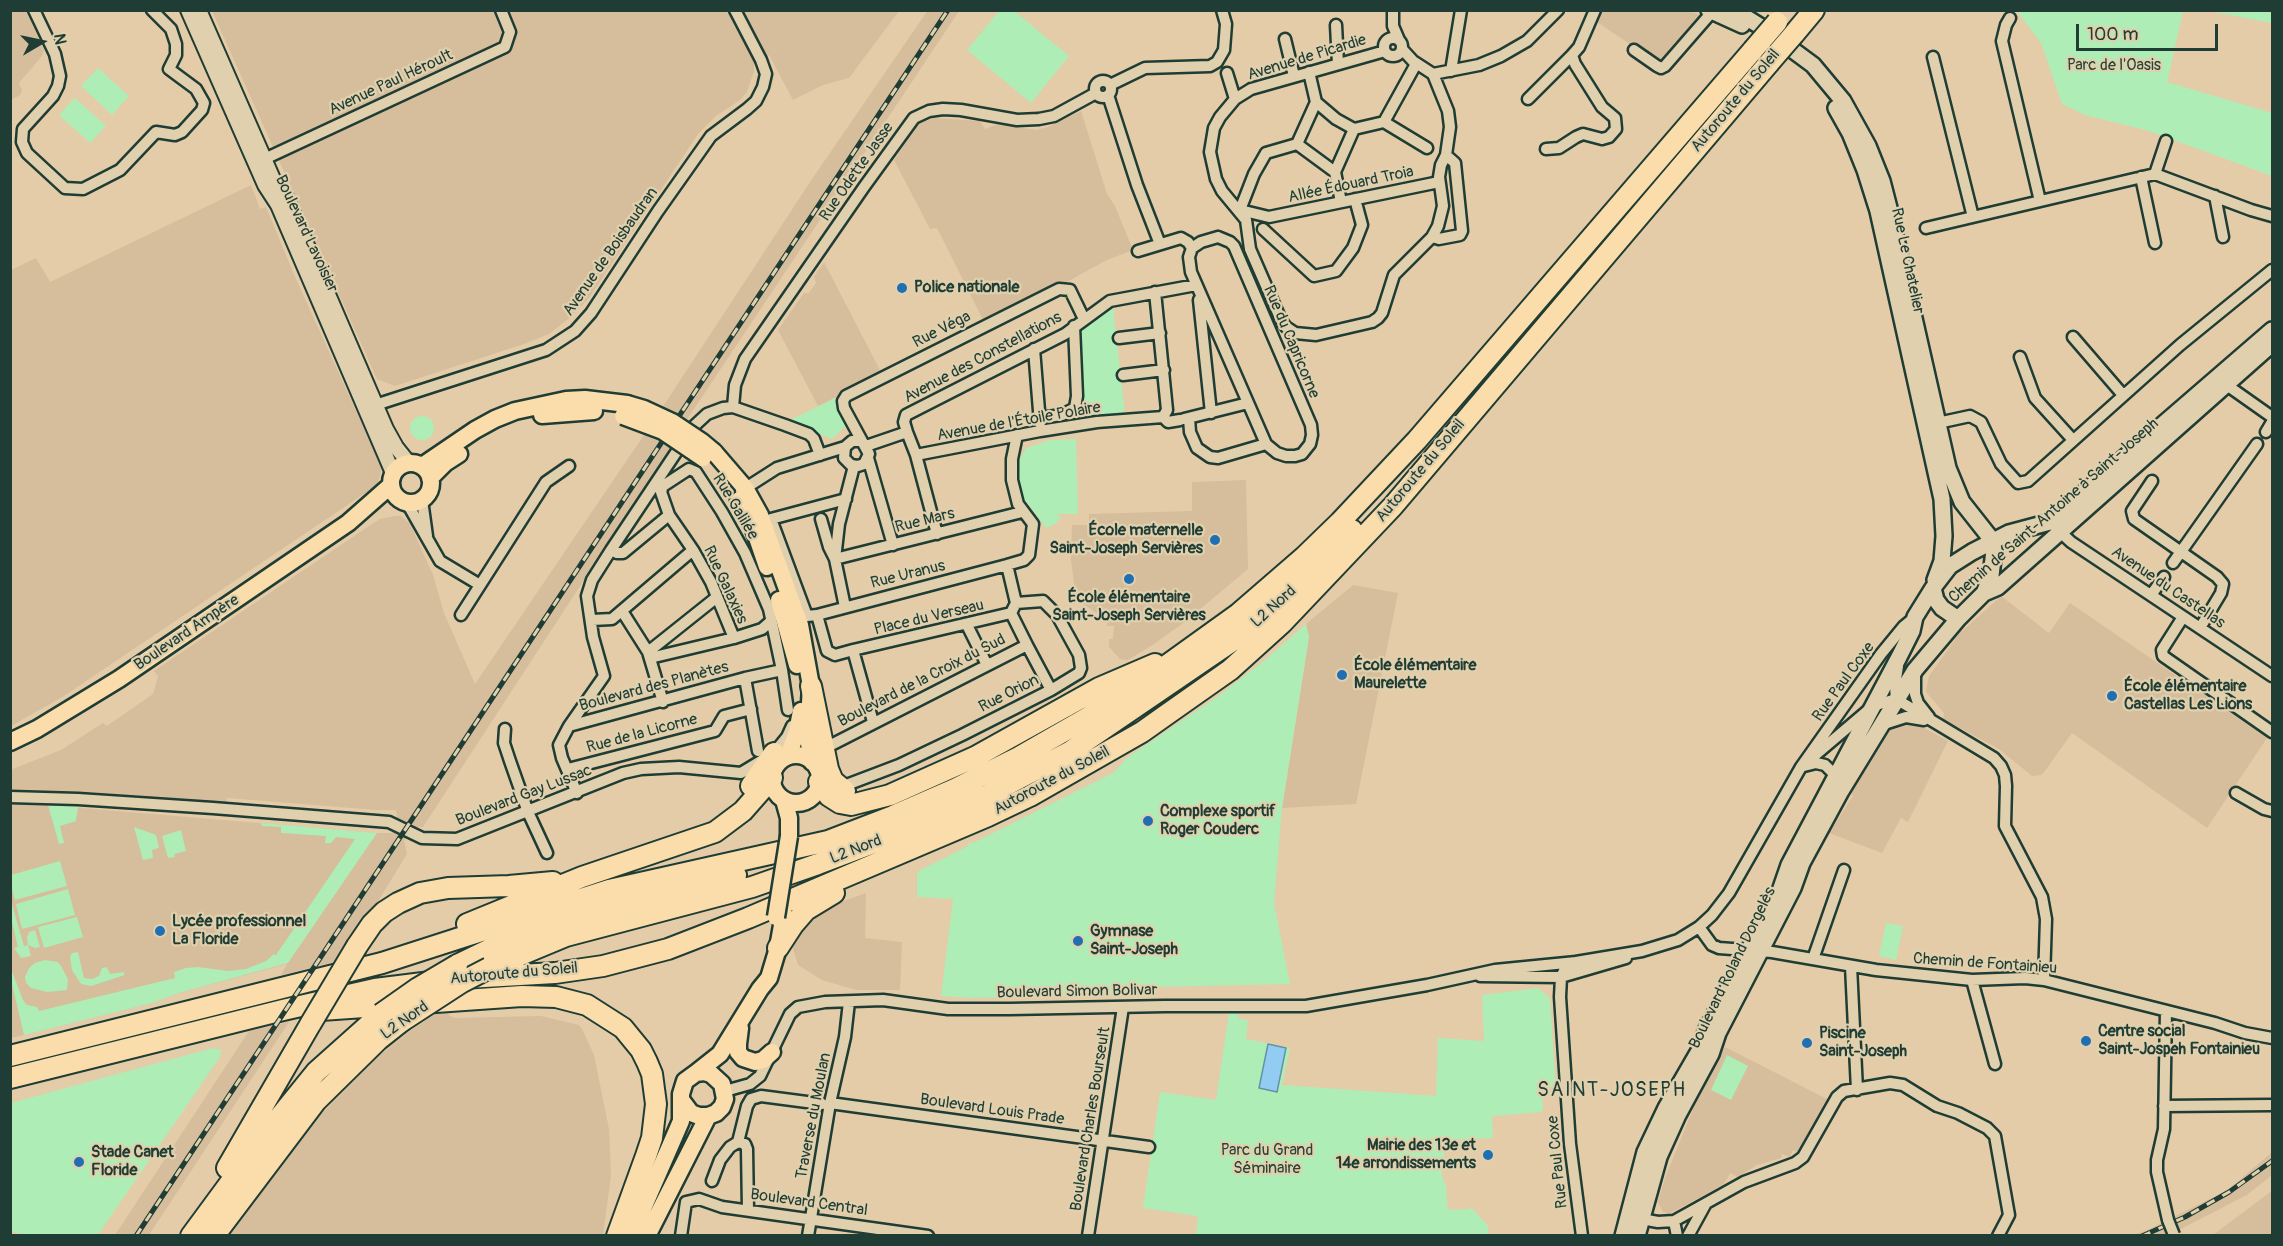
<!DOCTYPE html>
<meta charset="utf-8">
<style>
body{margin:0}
#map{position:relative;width:2283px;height:1246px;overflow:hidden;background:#e5cca8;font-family:Pangolin,sans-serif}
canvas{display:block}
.frame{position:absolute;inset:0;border:12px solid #1f3d34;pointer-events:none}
.north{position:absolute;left:12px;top:12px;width:60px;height:60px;-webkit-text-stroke:4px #e1d0ad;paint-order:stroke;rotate:81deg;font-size:16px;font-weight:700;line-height:24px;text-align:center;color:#1f3d34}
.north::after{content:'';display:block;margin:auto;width:21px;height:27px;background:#1f3d34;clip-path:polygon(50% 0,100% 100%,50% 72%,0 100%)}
.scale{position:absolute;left:2076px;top:24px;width:142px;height:27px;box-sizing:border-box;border:3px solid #1f3d34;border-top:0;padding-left:8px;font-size:18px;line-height:21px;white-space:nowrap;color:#1f3d34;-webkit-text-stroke:4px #e1d0ad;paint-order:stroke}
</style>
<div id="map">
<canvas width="2283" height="1246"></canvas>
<div class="frame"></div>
<div class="north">N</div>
<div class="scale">100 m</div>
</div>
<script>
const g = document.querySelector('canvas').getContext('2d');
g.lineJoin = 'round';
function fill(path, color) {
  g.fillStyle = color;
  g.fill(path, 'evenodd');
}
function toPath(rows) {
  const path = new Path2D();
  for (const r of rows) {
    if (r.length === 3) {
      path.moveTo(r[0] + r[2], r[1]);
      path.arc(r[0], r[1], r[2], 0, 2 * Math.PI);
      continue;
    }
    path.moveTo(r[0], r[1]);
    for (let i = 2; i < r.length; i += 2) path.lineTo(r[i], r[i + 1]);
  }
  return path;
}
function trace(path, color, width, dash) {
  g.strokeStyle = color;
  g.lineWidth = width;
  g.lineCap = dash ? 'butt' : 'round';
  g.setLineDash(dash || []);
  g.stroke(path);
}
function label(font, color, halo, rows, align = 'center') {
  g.font = font + ' Pangolin,sans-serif';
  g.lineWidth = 4.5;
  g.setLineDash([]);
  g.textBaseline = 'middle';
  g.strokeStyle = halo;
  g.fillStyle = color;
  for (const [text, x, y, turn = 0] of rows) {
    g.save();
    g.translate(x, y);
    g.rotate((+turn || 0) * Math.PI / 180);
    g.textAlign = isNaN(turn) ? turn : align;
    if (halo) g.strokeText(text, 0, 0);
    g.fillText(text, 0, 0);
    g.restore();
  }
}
fill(toPath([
 [11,10,26,11,44,50,42,56,19,83,22,91,20,95,11,100],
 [928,10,959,11,686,421,662,408,812,179],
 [1600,10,1689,11,1703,16,1661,65,1594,20],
 [212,11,899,11,849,78,823,85,793,100,769,55,754,64,754,71,747,92,740,100,716,116,698,134,589,298,568,319,549,334,524,344,395,386,377,379],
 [1081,111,1107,194,1115,206,1133,250,1107,260,1063,284,984,322,937,228,930,229,894,160,915,128,921,123,934,118,980,121,985,129,998,124,1036,130,1048,127],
 [251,185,260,209,266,207,296,279,382,468,377,485,64,696,11,726,11,270,36,258,50,282],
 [824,262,882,374,818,406,778,330,804,293,809,293,816,283,814,277],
 [646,432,672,445,423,827,412,827,404,841,407,854,342,960,281,975,287,964,179,993,152,1003,11,1038,11,802,377,833,392,833,398,821,396,810,376,810,227,798,226,804,87,792,11,792,10,770,61,750,103,723,107,726,153,694,158,676,154,671,372,524,380,519,395,516,401,516,410,524,433,575,444,613,475,684],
 [1246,480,1248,569,1186,621,1154,644,1128,660,1120,659,1109,647,1109,639,1113,639,1114,626,1107,626,1107,620,1076,599,1071,559,1072,525,1089,525,1089,514,1192,511,1192,482],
 [1353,585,1398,593,1356,804,1282,808,1309,637,1306,624],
 [2001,596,2049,633,2070,603,2267,738,2207,828,2072,733,2045,771,2041,775,2032,776,1999,749,1943,719,1944,713,1926,692,1929,676,1959,634],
 [1905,721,1917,724,1948,741,1908,822,1901,818,1882,853,1829,833,1853,796,1850,793,1890,729,1894,725],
 [866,893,865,938,902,942,900,990,856,990,822,980,798,965,792,945,807,920,838,903],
 [445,1008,450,1016,455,1018,541,1016,579,1025,582,1029,594,1055,609,1129,611,1176,603,1235,227,1236,320,1115,381,1054,414,1028],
 [289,1022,149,1235,115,1235,249,1031],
 [1725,1047,1829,1100,1799,1153,1793,1150,1790,1157,1782,1154,1781,1158,1757,1165,1738,1177,1730,1173,1724,1184,1669,1214,1663,1212,1658,1202,1665,1178,1696,1102],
 [2272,1152,2272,1175,2247,1195,2169,1235,2131,1236,2147,1230,2228,1190],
 [2272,1191,2272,1235,2213,1235,2269,1193]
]), '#d6bd9c');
fill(toPath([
 [999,11,1014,11,1069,56,1031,103,967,50],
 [2017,11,2183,11,2167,82,2272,113,2272,176,2149,131,2085,115,2062,104,2041,43],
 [2209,11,2261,11,2272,13,2272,23],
 [98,68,129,96,112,115,81,86],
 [75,98,106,126,90,143,59,115],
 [1113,307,1125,415,1102,415,1046,425,1046,422,1082,409,1078,334,1105,309],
 [840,396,839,400,849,422,832,439,788,421],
 [422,428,12],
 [1076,439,1078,514,1056,514,1061,517,1055,524,1046,528,1023,497,1019,480,1019,461,1026,448,1050,440],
 [1306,624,1309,637,1282,808,1274,903,1290,984,1153,987,1152,994,972,998,941,996,953,899,917,897,917,872,968,846,968,843,973,843,1113,773,1128,757,1220,695,1265,660],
 [48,805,78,807,76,821,60,826,64,843,59,844],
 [261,823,377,833,288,963,179,993,152,1003,24,1035,11,980,11,969,23,1000,27,1005,37,1007,39,1011,175,978,174,972,186,968,198,967,228,971,246,969,266,961,274,954,276,955,355,839,336,837,331,843,325,843,326,836,281,833,281,827,262,826],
 [134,827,156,835,159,848,152,850,153,858,143,860],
 [181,830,186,851,174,854,175,857,168,858,162,836],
 [60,861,67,886,15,900,11,885,11,875],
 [68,889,75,915,22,929,16,904],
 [10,898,24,946,28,945,27,937,29,932,35,930,40,947,35,948,28,945,31,956,21,958,14,948,18,947,11,918],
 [77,917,83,937,44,948,38,927],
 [1886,923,1903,926,1896,960,1879,956],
 [78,952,84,978,92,979,99,976,102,968,107,967,110,974,124,972,124,975,128,974,91,986,81,984,72,970,70,957,72,953],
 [45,960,58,962,61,966,68,979,67,990,47,992,31,988,26,983,25,977,29,968,35,963],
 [1538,988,1550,998,1555,1078,1559,1086,1542,1088,1543,1110,1541,1110,1541,1112,1492,1116,1493,1138,1443,1140,1445,1164,1441,1174,1446,1186,1448,1210,1470,1209,1471,1207,1488,1226,1489,1235,1196,1235,1198,1216,1143,1208,1160,1092,1216,1100,1229,1013,1236,1013,1240,1019,1248,1020,1246,1039,1290,1048,1282,1085,1436,1096,1438,1038,1484,1041,1482,995],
 [213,1048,221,1050,220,1057,98,1235,23,1235,11,1231,11,1103],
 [1727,1055,1748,1066,1731,1100,1711,1090]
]), '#aeedb5');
const water = toPath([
 [1268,1044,1286,1048,1277,1092,1259,1088,1268,1044]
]);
fill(water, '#93ccf2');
trace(water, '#6593a6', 1.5);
const minor = toPath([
 [34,10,55,54,60,76,58,86,53,96,23,129,22,142,27,153,65,188,83,189,120,170,156,132,175,135,182,132,202,110,204,103,196,89,169,69,176,55,176,44,171,29,152,10],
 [1393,10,1393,26,1399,40],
 [2010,18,2006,25,2002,41,2040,201],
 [1336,25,1338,64],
 [1393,47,9],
 [1285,39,1294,76],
 [1402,49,1413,61,1433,74],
 [1634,50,1657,66,1661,68,1665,66,1712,12],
 [1385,51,1251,89,1235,99,1220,117,1214,128,1210,152,1216,179,1222,191,1246,220,1250,249,1281,320,1286,327,1295,333,1316,335,1372,322,1378,318,1382,313,1394,275,1432,237,1438,226,1443,206,1439,177,1441,165,1446,155,1450,127,1448,111,1433,74],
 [1933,57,1973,217],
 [1451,71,1461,10],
 [1309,72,1316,102,1336,119,1354,129],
 [1227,73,1235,99],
 [1433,74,1479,65,1501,56,1527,41,1558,10],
 [1103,89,8],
 [1110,85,1145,68,1210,66,1217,62,1224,50,1226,24,1222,10],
 [1108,95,1137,185,1158,239],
 [1528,99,1572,55],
 [1384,122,1416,64],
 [1384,122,1427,148],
 [1354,129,1384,122],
 [1297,144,1266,153,1254,174,1240,210,1269,217,1439,182],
 [1297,144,1335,172,1341,202],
 [1297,144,1316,102],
 [1546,149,1559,148,1576,137,1583,134,1602,139,1609,137,1616,129,1615,118,1602,107,1575,64,1572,55,1579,47,1595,10],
 [258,162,505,47,510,32,501,10],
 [1335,172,1354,129],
 [2155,174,2251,210,2272,216],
 [2141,177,2155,243],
 [2215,196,2223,237],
 [1926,228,2155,174,2166,141],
 [1263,229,1314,276,1336,271,1353,248,1362,225,1355,199],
 [1218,237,1230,242,1234,246,1311,425,1312,435,1310,444,1302,454,1295,456,1286,456,1277,453,1266,444,1191,272,1189,257,1192,248,1201,242,1218,237],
 [1432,237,1439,239,1460,235,1462,231,1455,163,1446,155],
 [1138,251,1181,238,1188,242,1192,248],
 [1155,292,1167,410,1163,417],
 [1199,300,1211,413],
 [2073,337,2123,395],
 [1119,338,1160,333],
 [1034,349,1040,423],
 [2020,357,2035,398,2073,440],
 [1123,375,1164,370],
 [2221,381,2272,417],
 [369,407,546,350,575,331,591,313,658,211,711,136,747,109,756,101,763,87,766,74,761,60,735,10],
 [733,407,735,385,745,359,864,187,914,118,929,111,943,109,961,110,1017,120,1039,119,1054,116,1096,93],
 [1040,418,1062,415,1075,408,1077,396,1074,326],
 [1189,418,1190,432,1197,448,1210,457,1218,458,1266,444],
 [1184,419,1248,403],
 [1933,424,1970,416,1981,422,2001,464,2018,483,2028,481,2180,345,2272,270],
 [2266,432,2272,422],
 [861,441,852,441,845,447,844,458,851,465,858,466,864,464,869,454,844,408,843,401,846,396,1059,289,1070,290,1084,319],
 [866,446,907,432],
 [916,455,1040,431,1097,422,1163,417,1168,422,1180,420],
 [868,458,893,545],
 [2152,481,2132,511,2134,519,2217,577,2223,584,2221,593,2200,628],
 [741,491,777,468,845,447],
 [846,499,771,519,807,616,817,615,827,651,835,655,853,650,873,722],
 [422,500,427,536],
 [407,503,440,561,480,585],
 [669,515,693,550,711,582,734,638],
 [821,519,829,547,835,559,1022,512],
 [2056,528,2071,542,2272,676],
 [937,534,916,455,907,432,904,422,906,415,1065,334,1110,301,1196,285],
 [611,550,693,427,707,414,723,408,733,407,785,425,809,434,814,439,820,455],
 [2173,563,2257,444],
 [2151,595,2164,577],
 [845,607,835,559,839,524,854,466],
 [622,611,648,652,663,702],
 [461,615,546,482,569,466],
 [817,615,1007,565],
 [2183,617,2162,650,2163,656,2272,732],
 [592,620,612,619,693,550],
 [967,625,987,665],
 [1027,645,1051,690],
 [853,650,1011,613],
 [648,652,717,597],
 [650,658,734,638,762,629,770,622],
 [1915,671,1915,694,1918,703,1929,717],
 [745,678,758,751],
 [1896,699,1994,758,2001,766,2005,775,2006,786,2005,826,2042,897,2046,919,2044,980],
 [1896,699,1895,686,1898,666],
 [1881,725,1906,717,1924,720],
 [569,726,604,676,593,637,587,596,592,580,611,550,617,553,623,553,669,515,661,492,663,486,689,469,696,472,722,512,745,553,769,609,782,670,788,710],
 [505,729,504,743,510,761,528,812,547,853],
 [833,744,1027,645,1011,613,1016,603,1007,565,1024,560,1029,555,1033,524,1018,504,1012,480,1012,459,1017,435],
 [1813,757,1873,706,1896,699],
 [1804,766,1816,763,1825,765,1836,776],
 [568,769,715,731,724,716,751,709],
 [849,784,899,765,962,735,1051,690,1079,673,1081,668,1079,655,1057,615,1043,601,1016,603],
 [577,793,562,758,559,745,569,726,745,678,782,670],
 [2236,793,2264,809,2272,811],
 [10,797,78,799,213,808,389,822,422,838,457,839,623,773,641,769,679,767,741,773,774,753,787,737,792,726],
 [1699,927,1712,945,1719,948,1772,952,1876,970,1972,980,2025,978,2044,980,2215,1023,2245,1033,2272,1038],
 [1813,959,1844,870],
 [1851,966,1857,1090],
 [1480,976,1561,977,1626,958],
 [1972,980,1995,1064],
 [2166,1011,2164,1129,2157,1160,2157,1172,2168,1220],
 [725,1091,750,1084,760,1076,790,1014,798,1007,825,1002,883,1000,948,1009,1010,1009,1165,1006,1306,1006,1427,985,1495,970,1576,962],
 [830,1103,1149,1147],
 [2164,1106,2272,1105],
 [738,1142,747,1106,751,1099,761,1096,822,1104],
 [712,1181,720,1160,730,1147,738,1142,745,1144,747,1149,748,1210],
 [1636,1218,1658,1222,1674,1221,1744,1182,1795,1163,1803,1157,1837,1097,1844,1091,1890,1083,1903,1085,1937,1106,1958,1113,1987,1128,1995,1136,2009,1215,1998,1236],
 [1674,1221,1677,1236],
 [681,1236,686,1202,699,1199,722,1207,928,1236],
 [808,1236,830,1103,845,1037,849,1002],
 [1088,1236,1123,1007],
 [1582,1236,1570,1144,1560,997,1561,977,1564,971,1576,962,1642,951,1678,940,1699,927,1712,915,1729,893,1801,767,1881,654,1904,626,1915,617],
 [1688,1236,1705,1205]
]);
const tertiary = toPath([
 [188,10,265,185,278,205,393,473],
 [199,10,273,179,287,199,386,429,396,447,408,462]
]);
const secondary = toPath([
 [1709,10,1742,25],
 [1734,10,1763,28,1813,65,1843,101,1868,146,1882,181,1889,208,1948,468,1962,502,1992,540,1994,550,1991,576,1984,593],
 [1836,108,1850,133,1865,170,1878,211,1942,499,1944,536,1942,561,1935,580],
 [1933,588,1936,600,1942,608,1958,619],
 [1623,1236,1645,1152,1666,1108,1699,1051,1707,1029,1780,891,1789,865,1899,657,1912,631,1915,617,1933,588,1950,566,1972,552,2009,533,2050,522,2272,330],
 [1637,1236,1659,1157,1678,1115,1711,1054,1718,1033,1793,888,1802,863,1841,791,1915,670,1958,619,1984,593,1998,587,2272,344]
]);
const primary = toPath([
 [542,415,594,411],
 [714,452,745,488,760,515,800,625,811,686,808,737,812,762],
 [411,483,20],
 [422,466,475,430,495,419,515,411,566,400,585,399,627,404],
 [430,478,445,463,459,454],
 [739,500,754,529,767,567],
 [779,600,797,665],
 [10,742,37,729,119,679,348,523,390,486],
 [796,779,24],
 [788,756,797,732,801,711],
 [784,800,789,818,789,836],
 [740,1028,738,1044,738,1052,743,1058,755,1062,763,1060,772,1052],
 [696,1073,720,1054,760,989,769,978,778,948,784,914],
 [631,1236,681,1121,681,1094,685,1081,696,1073,704,1072,711,1074,722,1084,725,1099,722,1107,716,1113,708,1116,699,1116,691,1113,682,1101],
 [647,1236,708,1116]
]);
const motorway = toPath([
 [1794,34,1814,10],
 [811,686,828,769,833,781,845,791],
 [819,782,829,796,840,803,851,805,890,795,975,757,1099,688,1155,664],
 [751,786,774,753],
 [467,924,582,877,715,832,743,811,772,778],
 [357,946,372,924,384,912,398,903,420,893,448,888,509,886,553,882],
 [778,948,793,925,806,910,834,893],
 [457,965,509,940,586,914,736,875],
 [489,968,566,936,752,887,818,864,892,836,986,796,1071,751,1247,631,1287,597,1352,530],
 [467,978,555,973,603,966,668,949,748,918,988,816,1030,796,1142,732,1166,715,1230,670,1282,623,1393,506,1769,63],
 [321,1010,522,996,556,997,587,1005,623,1028,641,1050,647,1062,652,1074,656,1104,652,1138,646,1156,617,1236],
 [10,1056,382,963,609,890,828,841,893,816,955,789,1019,757,1087,718,1142,683,1238,614,1305,556,1340,522,1417,440,1753,50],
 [10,1078,283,1010,375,989,431,982],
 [227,1168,311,1023],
 [191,1236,269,1130,316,1072,381,1014],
 [214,1236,316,1101,378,1040,402,1021]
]);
trace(minor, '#1f3d34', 15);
trace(tertiary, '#1f3d34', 18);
trace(secondary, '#1f3d34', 20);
trace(primary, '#1f3d34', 21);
trace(motorway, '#1f3d34', 24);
trace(minor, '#e1d0ad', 10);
trace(tertiary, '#e1d0ad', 14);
trace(secondary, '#e1d0ad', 15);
trace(primary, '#fbddab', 16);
trace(motorway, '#fbddab', 20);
const rail = toPath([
 [136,1236,948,10],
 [2142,1236,2185,1217,2229,1192,2272,1161]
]);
trace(rail, '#1f3d34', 5);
trace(rail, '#e1d0ad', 3, [9]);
const minorBridge = toPath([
 [2168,1220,2174,1235]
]);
const primaryBridge = toPath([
 [627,404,644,409,672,422,702,442,714,452],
 [623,416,663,431,703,458],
 [776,917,789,836]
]);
const motorwayBridge = toPath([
 [1753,50,1777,22],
 [1769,63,1794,34],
 [381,1014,418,988,457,965],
 [402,1021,462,982,489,968],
 [311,1023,357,946]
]);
trace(minorBridge, '#1f3d34', 15, []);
trace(primaryBridge, '#1f3d34', 21, []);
trace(motorwayBridge, '#1f3d34', 24, []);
trace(minorBridge, '#e1d0ad', 10);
trace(primaryBridge, '#fbddab', 16);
trace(motorwayBridge, '#fbddab', 20);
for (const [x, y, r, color] of [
 [902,288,6,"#1f6fb2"],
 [1215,540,6,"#1f6fb2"],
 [1129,579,6,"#1f6fb2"],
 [1342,675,6,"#1f6fb2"],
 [2112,696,6,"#1f6fb2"],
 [1148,821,6,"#1f6fb2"],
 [160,931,6,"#1f6fb2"],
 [1078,941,6,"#1f6fb2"],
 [2086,1041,6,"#1f6fb2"],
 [1807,1043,6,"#1f6fb2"],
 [1488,1155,6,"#1f6fb2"],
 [79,1162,6,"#1f6fb2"]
]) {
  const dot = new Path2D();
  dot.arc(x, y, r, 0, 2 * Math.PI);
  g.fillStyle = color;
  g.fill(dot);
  trace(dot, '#e1d0ad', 2);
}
label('16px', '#1f3d34', '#e1d0ad', [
 ["Avenue de Picardie",1307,58,-17],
 ["Avenue Paul Héroult",391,83,-25],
 ["Autoroute du Soleil",1736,101,-50],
 ["Rue Odette Jasse",857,172,-55],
 ["Allée Édouard Troia",1351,185,-12],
 ["Boulevard Lavoisier",306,234,65],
 ["Avenue de Boisbaudran",611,252,-55],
 ["Rue Le Chatelier",1907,261,78],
 ["Rue Véga",942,330,-27],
 ["Rue du Capricorne",1291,342,67],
 ["Avenue des Constellations",983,358,-28],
 ["Avenue de l'Étoile Polaire",1019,422,-10],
 ["Autoroute du Soleil",1421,471,-50],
 ["Rue Galilée",735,507,59],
 ["Chemin de Saint-Antoine à Saint-Joseph",2054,511,-41],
 ["Rue Mars",925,521,-14],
 ["Rue Uranus",908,575,-14],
 ["Rue Galaxies",725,585,65],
 ["Avenue du Castellas",2168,588,34],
 ["L2 Nord",1274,607,-42],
 ["Place du Verseau",929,618,-13],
 ["Boulevard Ampère",187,633,-34],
 ["Boulevard de la Croix du Sud",922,681,-27],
 ["Rue Paul Coxe",1844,682,-54],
 ["Boulevard des Planètes",654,687,-15],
 ["Rue Orion",1009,694,-27],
 ["Rue de la Licorne",642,734,-15],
 ["Autoroute du Soleil",1052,781,-28],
 ["Boulevard Gay Lussac",524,796,-21],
 ["L2 Nord",856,850,-21],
 ["Chemin de Fontainieu",1985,964,4],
 ["Boulevard Roland Dorgelès",1733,968,-64],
 ["Autoroute du Soleil",514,974,-5],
 ["Boulevard Simon Bolivar",1077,992,-1],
 ["L2 Nord",405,1021,-35],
 ["Boulevard Louis Prade",992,1110,8],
 ["Traverse du Moulan",814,1116,-79],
 ["Boulevard Charles Bourseult",1091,1119,-81],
 ["Rue Paul Coxe",1558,1162,-96],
 ["Boulevard Central",809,1203,8]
]);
label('16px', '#26463a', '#e1d0ad', [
 ["Parc de l'Oasis",2114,66],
 ["Parc du Grand",1267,1151],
 ["Séminaire",1267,1169]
]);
label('bold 16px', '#1f3d34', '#e1d0ad', [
 ["Police nationale",914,288],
 ["École maternelle",1203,531,"right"],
 ["Saint-Joseph Servières",1203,549,"right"],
 ["École élémentaire",1129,598,"center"],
 ["Saint-Joseph Servières",1129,616,"center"],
 ["École élémentaire",1354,666],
 ["Maurelette",1354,684],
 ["École élémentaire",2124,687],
 ["Castellas Les Lions",2124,705],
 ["Complexe sportif",1160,812],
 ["Roger Couderc",1160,830],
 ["Lycée professionnel",172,922],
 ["La Floride",172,940],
 ["Gymnase",1090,932],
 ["Saint-Joseph",1090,950],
 ["Centre social",2098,1032],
 ["Saint-Jospeh Fontainieu",2098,1050],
 ["Piscine",1819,1034],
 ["Saint-Joseph",1819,1052],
 ["Mairie des 13e et",1476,1146,"right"],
 ["14e arrondissements",1476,1164,"right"],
 ["Stade Canet",91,1153],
 ["Floride",91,1171]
], 'left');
g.letterSpacing = '1.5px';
label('20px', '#1f3d34', '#e1d0ad', [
 ["SAINT-JOSEPH",1612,1091]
]);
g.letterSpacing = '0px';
</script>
